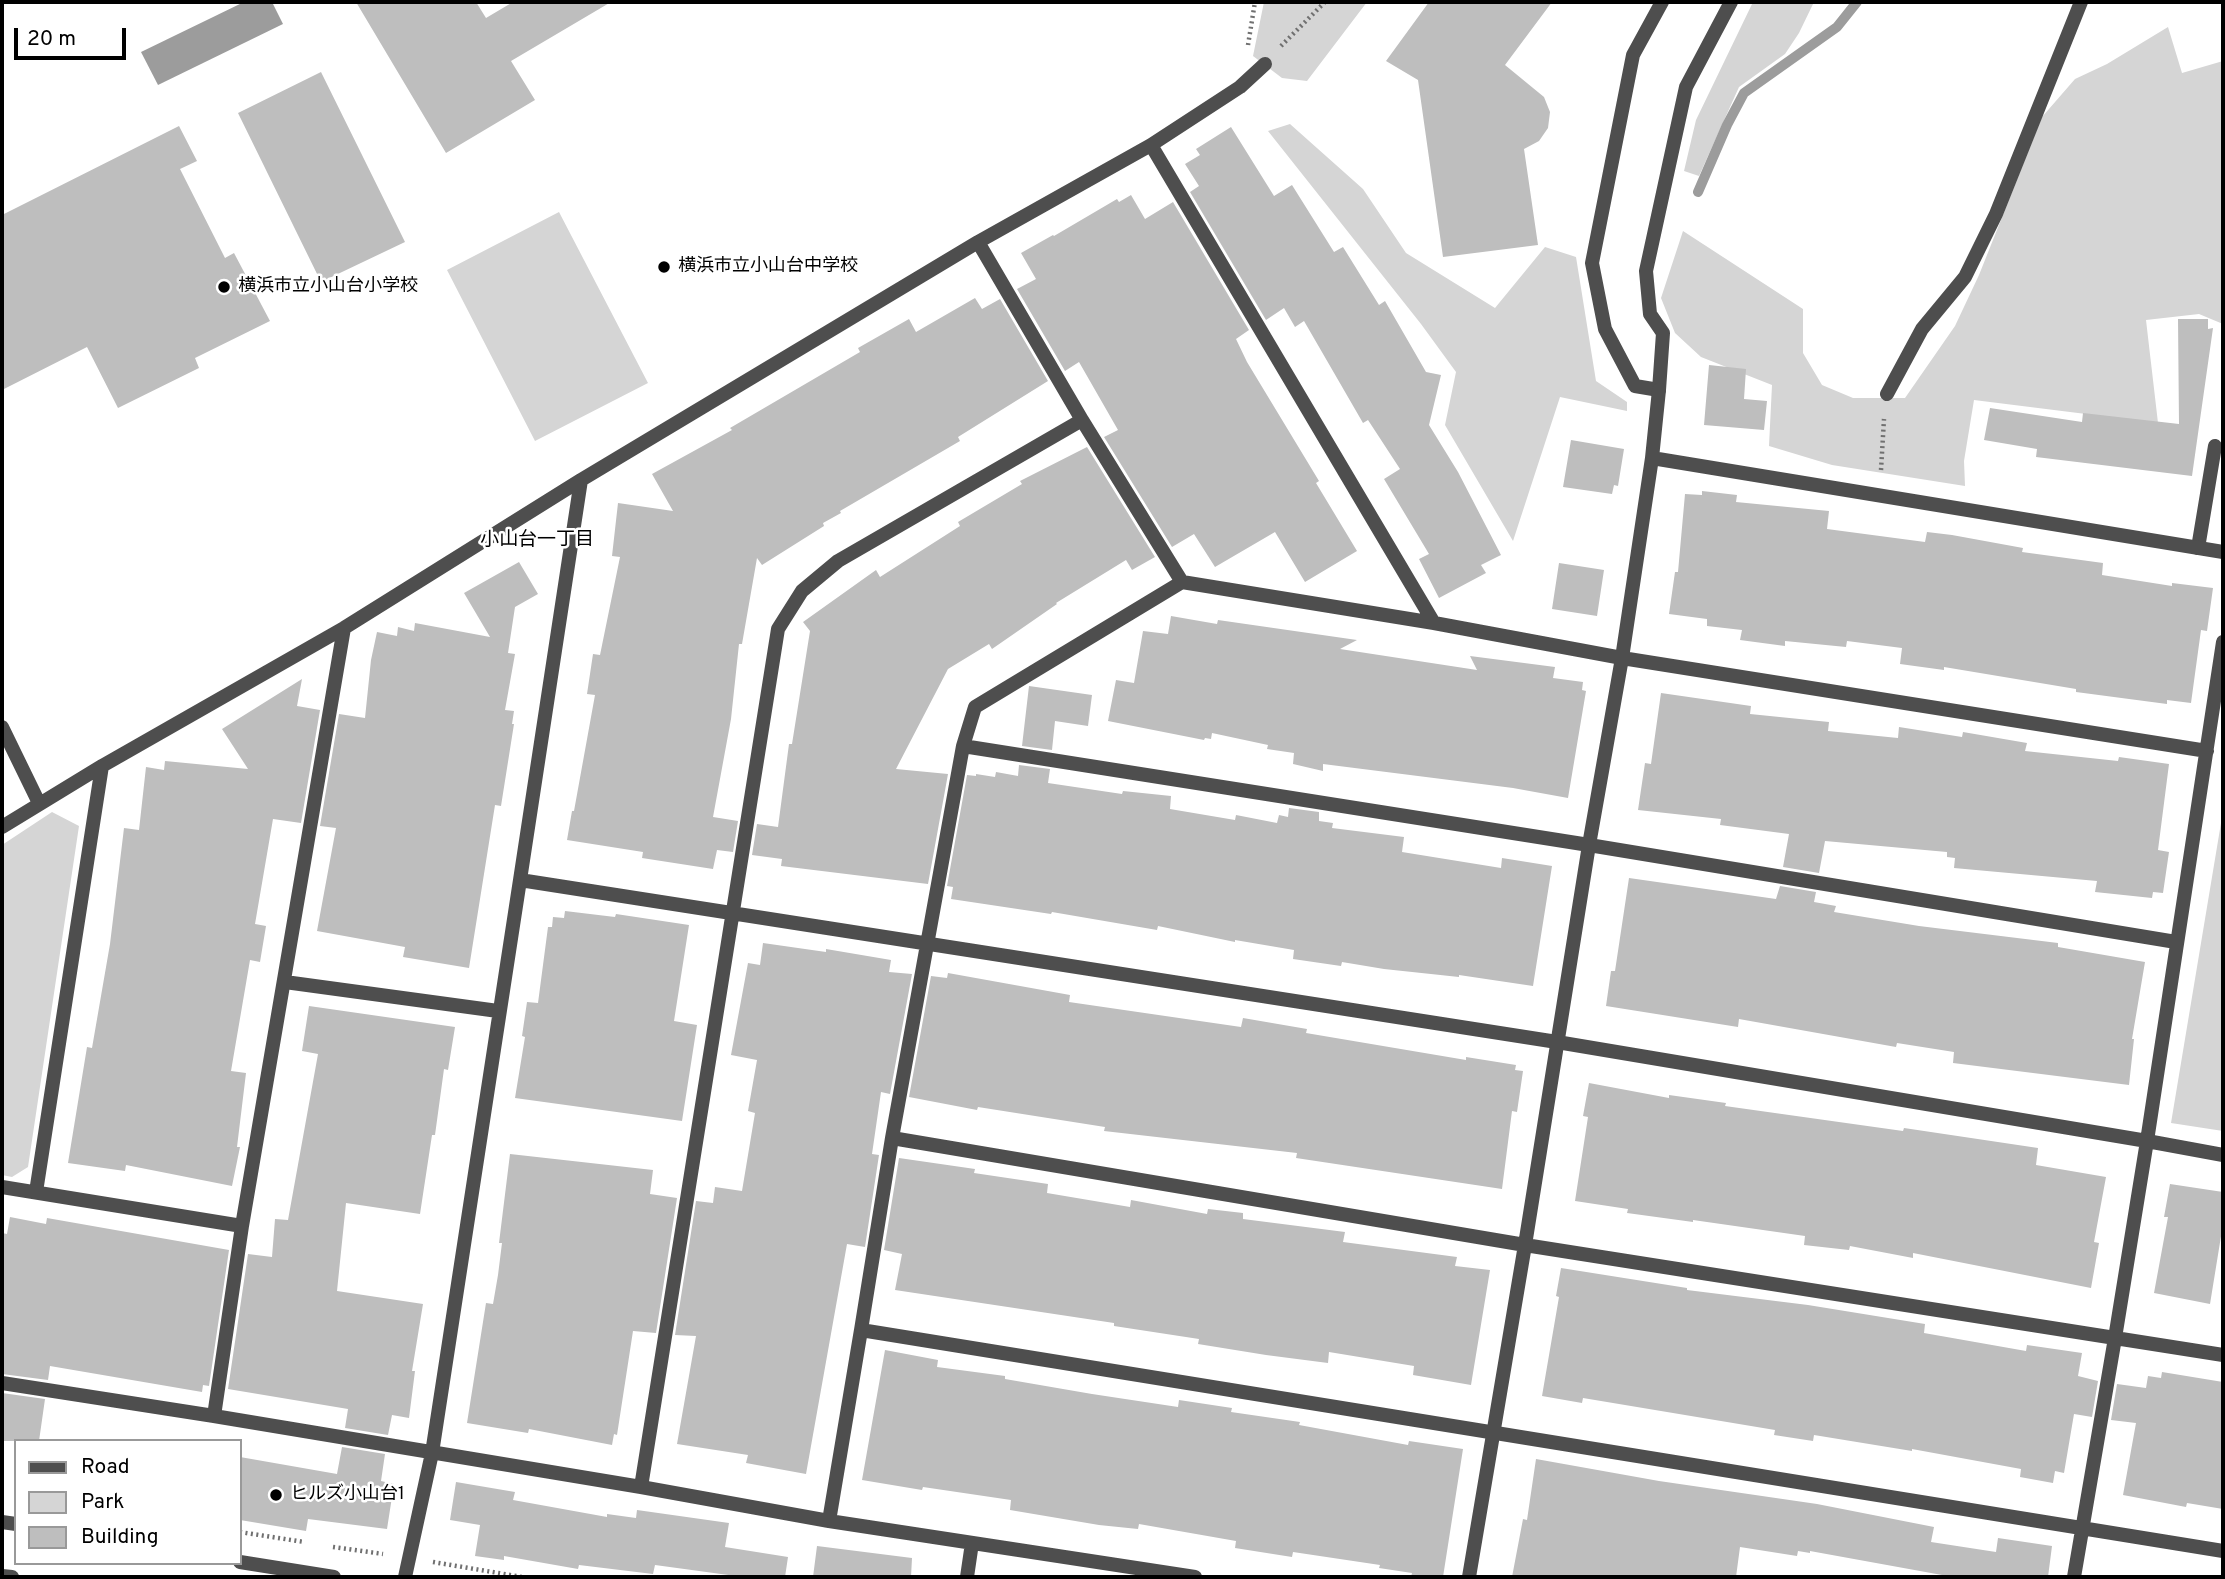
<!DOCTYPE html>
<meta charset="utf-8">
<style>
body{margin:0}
#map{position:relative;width:2225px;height:1579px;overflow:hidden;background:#fff;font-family:Overpass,sans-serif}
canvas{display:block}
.frame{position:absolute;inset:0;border:4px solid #000;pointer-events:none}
.legend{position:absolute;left:14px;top:1439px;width:228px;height:126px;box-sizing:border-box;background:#fff;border:2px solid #999;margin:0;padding:9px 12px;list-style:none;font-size:21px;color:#000}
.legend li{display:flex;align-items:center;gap:14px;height:35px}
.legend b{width:35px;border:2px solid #999}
.scale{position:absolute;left:14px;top:28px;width:112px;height:32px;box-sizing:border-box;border:4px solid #000;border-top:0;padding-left:9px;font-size:21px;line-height:24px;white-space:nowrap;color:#000;-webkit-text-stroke:5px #fff;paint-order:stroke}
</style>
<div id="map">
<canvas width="2225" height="1579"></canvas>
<div class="frame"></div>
<ul class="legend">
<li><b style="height:9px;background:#4e4e4e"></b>Road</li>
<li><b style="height:19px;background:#d5d5d5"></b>Park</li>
<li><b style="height:19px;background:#bebebe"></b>Building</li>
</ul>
<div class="scale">20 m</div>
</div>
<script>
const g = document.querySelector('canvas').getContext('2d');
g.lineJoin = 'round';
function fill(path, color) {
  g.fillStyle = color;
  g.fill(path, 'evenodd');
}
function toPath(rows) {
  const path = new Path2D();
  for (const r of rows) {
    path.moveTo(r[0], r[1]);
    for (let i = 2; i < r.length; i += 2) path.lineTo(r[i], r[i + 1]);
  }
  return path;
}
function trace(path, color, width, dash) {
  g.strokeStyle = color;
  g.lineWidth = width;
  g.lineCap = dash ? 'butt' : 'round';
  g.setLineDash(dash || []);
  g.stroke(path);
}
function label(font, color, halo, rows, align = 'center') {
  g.font = font + ' Overpass,"Noto Sans JP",sans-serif';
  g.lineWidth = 5;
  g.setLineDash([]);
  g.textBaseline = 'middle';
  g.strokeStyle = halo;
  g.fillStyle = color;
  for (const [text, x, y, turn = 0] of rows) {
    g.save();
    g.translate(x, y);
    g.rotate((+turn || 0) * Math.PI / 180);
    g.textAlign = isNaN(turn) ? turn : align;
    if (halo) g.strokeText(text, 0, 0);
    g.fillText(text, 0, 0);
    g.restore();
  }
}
fill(toPath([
 [1264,2,1367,2,1307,81,1282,78,1253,56],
 [1753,2,1814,2,1799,33,1785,54,1739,87,1699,176,1684,171,1696,120],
 [2168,27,2182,73,2223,61,2223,324,2199,314,2146,320,2158,423,1974,400,1964,461,1965,486,1832,465,1769,446,1772,385,1701,357,1675,333,1661,298,1683,231,1803,309,1803,353,1822,385,1853,398,1905,398,1955,326,1979,275,2042,117,2075,79,2107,64],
 [1290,124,1363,189,1406,253,1495,308,1545,247,1576,257,1596,381,1627,402,1627,411,1560,397,1513,541,1445,425,1456,372,1421,324,1268,131],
 [559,212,648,383,535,441,447,270],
 [2223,811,2223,1131,2171,1123],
 [52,812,79,826,28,1167,12,1177,2,1175,2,845]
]), '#d5d5d5');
fill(toPath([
 [244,2,272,2,283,24,158,85,141,52]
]), '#9c9c9c');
trace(toPath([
 [1698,192,1727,125,1744,93,1837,27,1857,2]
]), '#9c9c9c', 10);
fill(toPath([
 [356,2,476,2,486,18,513,2,611,2,511,61,535,100,446,153],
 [1429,2,1552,2,1505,65,1544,97,1550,112,1548,128,1539,141,1524,149,1538,245,1443,257,1418,80,1386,61],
 [321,72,405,242,321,282,238,113],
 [179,126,197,161,180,169,225,258,234,253,270,321,195,358,199,368,118,408,87,347,2,390,2,215],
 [1231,127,1274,196,1292,185,1334,252,1343,247,1379,305,1385,301,1426,372,1441,375,1429,425,1458,472,1501,555,1481,565,1486,573,1439,598,1419,559,1429,554,1384,479,1400,469,1368,420,1363,423,1304,321,1295,327,1284,308,1266,320,1190,192,1199,186,1185,164,1200,155,1196,149],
 [1131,195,1145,219,1173,202,1249,330,1236,339,1247,362,1319,481,1316,483,1357,551,1305,582,1275,532,1215,567,1194,534,1172,547,1104,437,1118,430,1079,362,1065,371,1017,289,1036,279,1021,253,1053,235,1054,236,1117,199,1119,202],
 [975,298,982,309,1000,299,1048,381,958,437,960,441,840,511,841,513,823,523,824,526,762,565,757,558,742,644,739,644,731,719,713,817,738,821,733,852,717,850,713,869,642,858,643,852,567,840,572,811,574,811,595,695,587,694,593,654,600,655,620,557,612,556,618,503,673,511,652,474,732,430,730,428,860,352,858,348,909,319,916,332],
 [2178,319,2208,319,2208,329,2213,328,2192,476,2036,457,2037,449,1984,440,1990,408,2082,422,2083,413,2179,424],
 [1709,365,1746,369,1744,399,1767,401,1764,430,1704,425],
 [1571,440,1624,449,1618,486,1614,485,1612,494,1563,487],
 [1087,447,1155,557,1132,570,1126,560,1056,603,1057,604,992,649,989,644,948,669,896,769,948,774,928,884,781,866,782,859,752,855,757,824,778,827,789,744,792,744,810,631,803,622,876,570,880,577,960,526,958,522,1022,484,1020,481],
 [1702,491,1737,495,1736,502,1829,511,1827,529,1925,542,1927,532,1952,535,2023,548,2022,552,2103,563,2102,575,2172,586,2172,583,2213,588,2207,631,2201,630,2191,703,2167,700,2167,704,2076,692,2076,689,1944,667,1944,670,1900,664,1902,648,1847,641,1846,647,1785,641,1785,646,1740,640,1742,630,1707,626,1707,619,1669,614,1675,572,1678,572,1685,494,1702,495],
 [519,562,538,594,515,607,508,653,515,654,505,710,514,711,512,724,514,724,501,806,495,805,469,968,403,957,405,947,317,931,336,828,320,826,339,714,365,718,371,660,377,632,397,636,398,627,414,631,415,623,490,637,464,593],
 [1559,563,1604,570,1597,616,1552,609],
 [1171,616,1217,624,1218,620,1357,640,1340,649,1477,670,1470,656,1555,667,1553,678,1583,682,1582,690,1586,691,1568,798,1513,788,1323,764,1323,771,1293,764,1294,753,1267,749,1268,745,1212,733,1211,739,1205,738,1204,740,1108,721,1116,680,1134,683,1143,631,1168,634],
 [302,679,297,706,320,710,301,823,273,819,255,924,266,926,260,962,250,960,231,1071,246,1073,237,1147,240,1147,232,1186,126,1165,125,1171,68,1163,87,1047,92,1048,110,944,124,828,139,830,146,767,164,770,165,761,248,769,222,729],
 [1029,686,1092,695,1088,726,1055,721,1052,750,1022,746],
 [1661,693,1751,706,1750,714,1829,722,1828,731,1898,738,1899,727,1962,737,1963,732,2027,743,2025,751,2118,761,2119,757,2169,764,2158,850,2169,852,2163,893,2153,892,2152,898,2095,892,2097,881,1954,868,1955,858,1947,857,1947,852,1825,841,1819,873,1783,867,1789,834,1720,825,1721,819,1638,810,1645,763,1651,764],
 [1019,765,1050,769,1048,783,1122,794,1123,791,1171,796,1170,809,1235,820,1236,815,1277,823,1279,815,1288,817,1289,808,1319,812,1319,821,1333,823,1332,828,1404,837,1402,852,1501,868,1502,858,1552,866,1533,986,1459,975,1459,977,1384,969,1342,962,1341,966,1293,959,1294,950,1235,940,1235,942,1158,926,1157,930,1052,912,1051,914,951,899,953,887,947,886,967,775,976,776,976,774,995,777,996,772,1018,776],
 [1629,878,1776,899,1780,886,1816,892,1814,902,1836,906,1834,912,1919,926,2058,943,2058,947,2145,962,2132,1039,2134,1039,2129,1085,1953,1063,1954,1052,1897,1043,1896,1047,1739,1019,1738,1027,1606,1006,1611,971,1615,971],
 [565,911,615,917,616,914,689,925,674,1021,697,1025,682,1121,515,1098,525,1037,522,1036,527,1002,538,1003,548,927,552,927,553,917,564,918],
 [763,943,826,952,826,949,891,960,889,972,912,974,890,1094,881,1092,872,1154,879,1155,865,1247,847,1244,806,1474,746,1463,748,1455,677,1444,696,1336,675,1335,696,1201,713,1203,715,1187,742,1191,755,1113,748,1111,757,1060,731,1055,748,963,760,965],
 [948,973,1070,995,1069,1002,1241,1027,1243,1018,1307,1029,1306,1033,1466,1060,1466,1057,1516,1065,1515,1070,1523,1071,1517,1112,1512,1111,1502,1189,1296,1158,1297,1153,1104,1131,1105,1127,978,1107,977,1110,909,1097,931,976,947,978],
 [309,1006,455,1027,448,1070,444,1069,435,1135,432,1135,420,1214,346,1203,337,1291,423,1304,412,1371,415,1371,409,1418,392,1415,388,1435,345,1428,348,1409,228,1389,248,1254,272,1257,275,1219,288,1220,318,1054,302,1051],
 [1589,1083,1669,1098,1669,1095,1726,1103,1725,1106,1903,1131,1904,1128,2038,1148,2036,1165,2106,1177,2094,1242,2099,1243,2091,1288,1913,1253,1913,1258,1850,1246,1849,1250,1804,1245,1805,1236,1693,1220,1693,1222,1627,1213,1628,1209,1575,1201,1588,1117,1583,1116],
 [510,1154,653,1170,650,1194,677,1198,656,1333,633,1331,617,1435,614,1434,612,1445,529,1429,528,1433,467,1423,486,1303,493,1304,498,1275,502,1243,499,1243],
 [899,1158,975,1169,974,1173,1048,1184,1047,1193,1130,1207,1131,1200,1207,1214,1208,1209,1243,1213,1243,1219,1345,1232,1343,1242,1457,1257,1455,1266,1490,1270,1471,1385,1413,1375,1414,1366,1329,1352,1328,1363,1266,1355,1198,1344,1199,1339,1114,1326,1114,1323,895,1290,902,1254,884,1250],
 [2170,1184,2223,1192,2223,1224,2210,1304,2154,1293,2168,1217,2164,1217],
 [10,1217,46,1224,47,1218,229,1250,209,1386,203,1385,202,1392,50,1366,48,1380,2,1374,2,1233,7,1234],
 [1561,1268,1687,1288,1687,1290,1808,1305,1925,1324,1924,1333,2026,1351,2027,1345,2082,1353,2078,1376,2098,1381,2092,1417,2074,1414,2064,1473,2055,1471,2053,1483,2020,1477,2021,1469,1912,1449,1912,1451,1814,1435,1813,1441,1774,1435,1775,1430,1583,1398,1582,1403,1542,1396,1559,1297,1556,1296],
 [885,1350,938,1360,937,1367,1005,1376,1005,1379,1092,1394,1178,1407,1179,1400,1232,1408,1231,1412,1300,1422,1299,1425,1408,1445,1409,1441,1463,1449,1443,1577,1411,1577,1412,1573,1379,1568,1380,1565,1293,1552,1292,1557,1235,1548,1236,1541,1139,1524,1138,1529,1099,1525,1010,1510,1011,1500,923,1487,922,1490,862,1480],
 [2162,1372,2223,1382,2223,1509,2187,1503,2186,1507,2123,1495,2136,1423,2111,1420,2117,1384,2146,1388,2148,1376,2161,1378],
 [2,1393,45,1399,39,1441,2,1441],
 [342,1447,385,1454,381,1481,394,1484,387,1529,308,1519,306,1531,240,1520,240,1457,337,1474],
 [1536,1459,1659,1481,1817,1504,1934,1527,1931,1542,1996,1552,1998,1538,2052,1546,2048,1577,1953,1577,1810,1551,1810,1553,1798,1551,1797,1556,1740,1547,1736,1577,1512,1577,1523,1519,1527,1520],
 [456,1482,515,1492,513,1500,607,1517,607,1514,636,1518,637,1510,729,1523,725,1547,788,1557,785,1577,743,1577,655,1565,653,1574,579,1565,578,1569,504,1556,504,1560,475,1556,480,1525,450,1520],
 [817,1546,912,1558,911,1577,813,1577]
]), '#bebebe');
trace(toPath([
 [1248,45,1255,2],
 [1281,46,1325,2],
 [1881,470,1884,419],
 [240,1532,304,1542],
 [333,1547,383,1554],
 [433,1562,522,1577]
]), '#707070', 4.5, [2, 3.5]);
trace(toPath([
 [1662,2,1633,55,1592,263,1605,329,1635,386,1659,390,1663,333,1650,314,1646,271,1686,87,1731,2],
 [2198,548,2215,446]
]), '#4e4e4e', 14);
trace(toPath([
 [1265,64,1240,87,1151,145,978,242,581,480,520,880,1557,1042,2147,1141,2223,642],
 [1151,145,1434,623,1622,658,2207,751],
 [1887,394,1922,329,1965,277,1996,214,2081,2],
 [1082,420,1182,582,1434,623],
 [1652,458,2223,552],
 [344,628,242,1226,214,1416,641,1487,829,1521,1195,1577],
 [2,727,39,803],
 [963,746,975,707,1182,582],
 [2,827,102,766,344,628,581,480],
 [2176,942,1589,845,963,746,892,1138,861,1330,2223,1551],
 [285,982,498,1011],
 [892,1138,1525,1245,2115,1338,2074,1577],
 [2223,1155,2147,1141,2115,1338,2223,1355],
 [2,1187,242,1226],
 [36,1192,102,766],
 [2,1383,214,1416],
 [641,1487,778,629,802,591,838,561,1082,420,978,242],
 [829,1521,861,1330],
 [405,1577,432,1453,520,880],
 [967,1577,972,1543],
 [1469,1577,1525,1245,1589,845,1622,658,1652,458,1659,390]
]), '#4e4e4e', 14);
trace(toPath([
 [2,1522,16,1524],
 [240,1562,334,1577],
 [2,1576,12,1577]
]), '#4e4e4e', 14);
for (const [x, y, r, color] of [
 [664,267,7,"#000"],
 [224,287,7,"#000"],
 [276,1495,7,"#000"]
]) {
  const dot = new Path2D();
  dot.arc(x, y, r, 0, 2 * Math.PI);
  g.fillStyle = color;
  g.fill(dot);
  trace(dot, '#fff', 2.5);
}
label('18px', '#000', '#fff', [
 ["横浜市立小山台中学校",678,267],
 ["横浜市立小山台小学校",238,287],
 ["ヒルズ小山台1",290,1495]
], 'left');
label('19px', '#000', '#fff', [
 ["小山台一丁目",537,541]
]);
</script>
